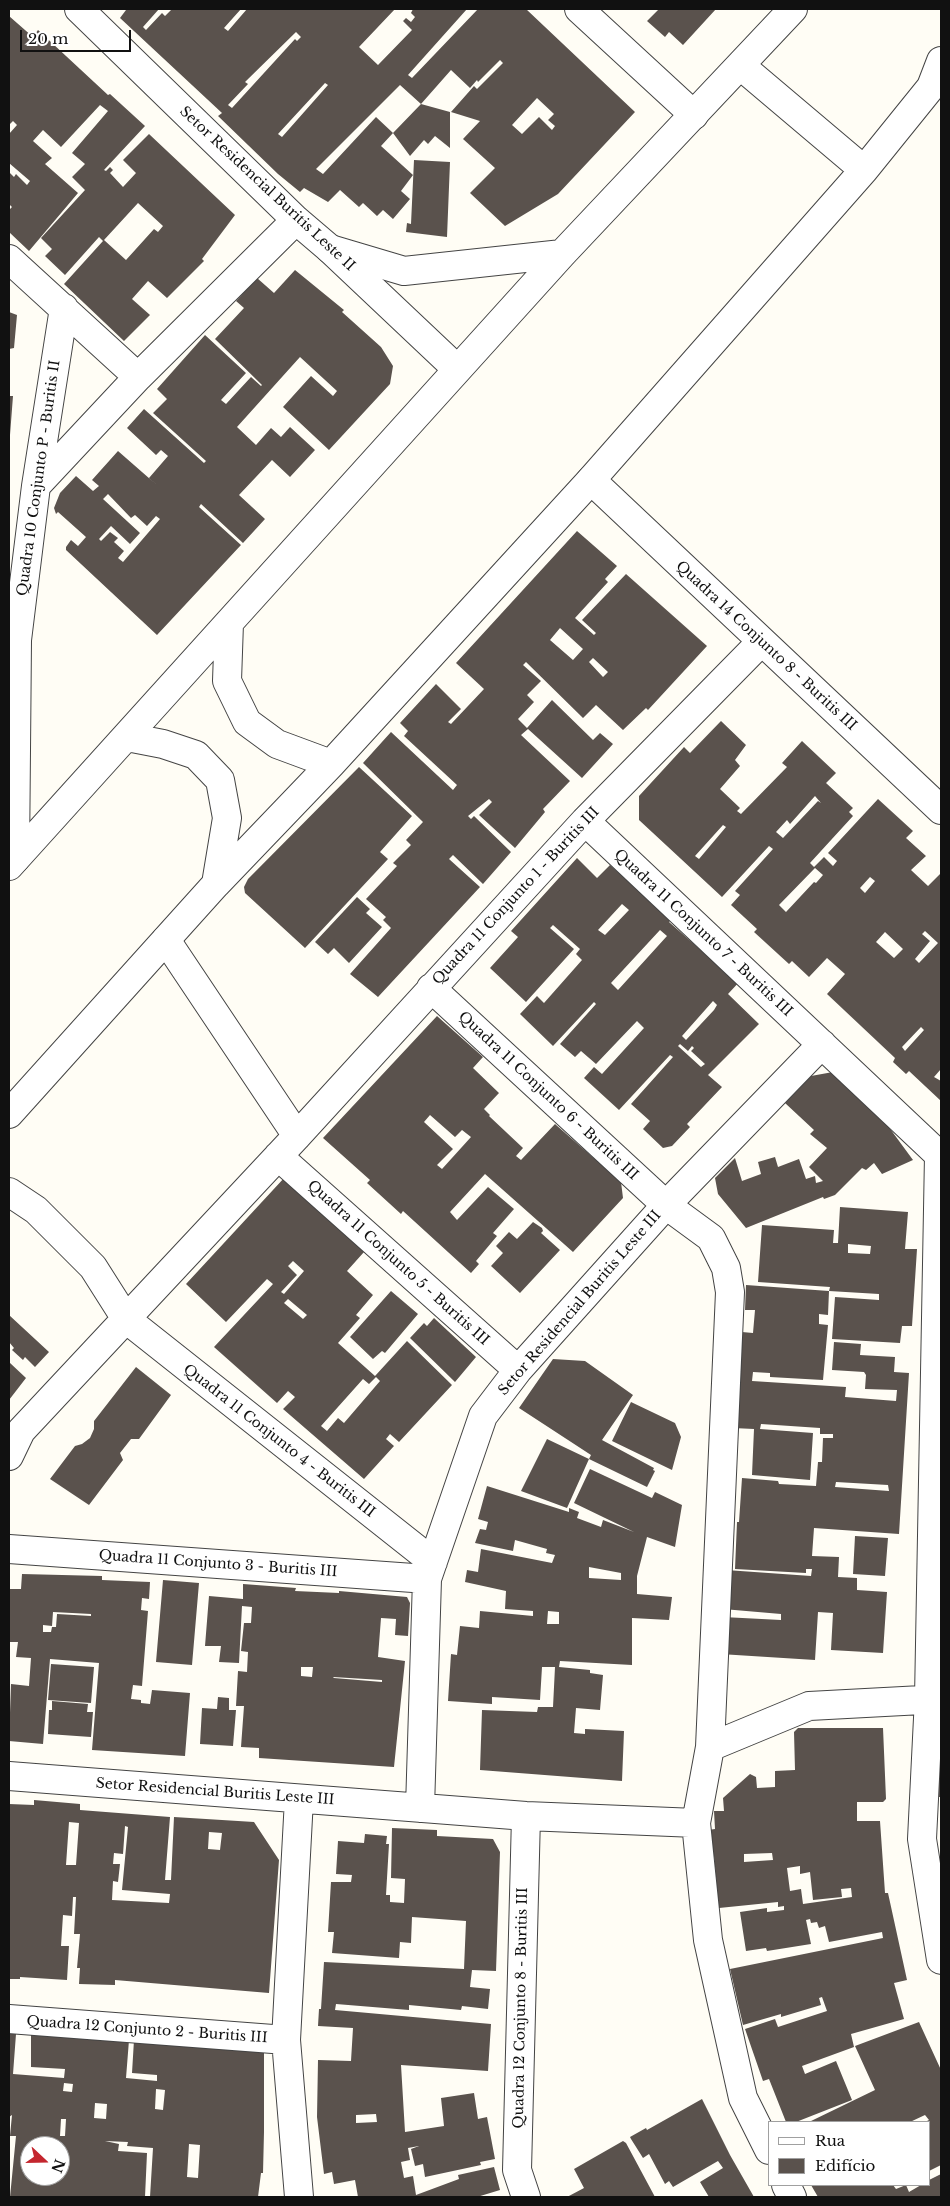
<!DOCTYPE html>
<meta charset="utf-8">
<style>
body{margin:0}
#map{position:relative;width:950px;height:2206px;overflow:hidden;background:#fffdf5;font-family:"Libre Baskerville",serif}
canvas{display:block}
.frame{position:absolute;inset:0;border:10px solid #111;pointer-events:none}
.legend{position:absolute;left:768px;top:2121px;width:162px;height:65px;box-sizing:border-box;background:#fff;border:1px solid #a0a0a0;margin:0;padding:6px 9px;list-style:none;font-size:15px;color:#111}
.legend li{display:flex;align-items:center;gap:10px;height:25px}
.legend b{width:25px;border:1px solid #a0a0a0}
.north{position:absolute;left:20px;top:2136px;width:50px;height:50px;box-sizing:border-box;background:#fff;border:1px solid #a0a0a0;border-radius:50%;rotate:111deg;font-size:14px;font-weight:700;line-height:20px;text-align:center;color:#111}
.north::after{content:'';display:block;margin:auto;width:18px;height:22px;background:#c4262e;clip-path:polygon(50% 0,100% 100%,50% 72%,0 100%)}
.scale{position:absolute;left:20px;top:30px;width:111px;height:22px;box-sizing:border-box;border:2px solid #111;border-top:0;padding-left:6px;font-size:15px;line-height:18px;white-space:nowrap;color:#111;-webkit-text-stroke:4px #fff;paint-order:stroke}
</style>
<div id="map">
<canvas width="950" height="2206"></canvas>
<div class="frame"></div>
<ul class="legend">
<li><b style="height:6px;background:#fff"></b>Rua</li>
<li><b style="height:14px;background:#5a524d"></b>Edifício</li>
</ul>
<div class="north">N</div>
<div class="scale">20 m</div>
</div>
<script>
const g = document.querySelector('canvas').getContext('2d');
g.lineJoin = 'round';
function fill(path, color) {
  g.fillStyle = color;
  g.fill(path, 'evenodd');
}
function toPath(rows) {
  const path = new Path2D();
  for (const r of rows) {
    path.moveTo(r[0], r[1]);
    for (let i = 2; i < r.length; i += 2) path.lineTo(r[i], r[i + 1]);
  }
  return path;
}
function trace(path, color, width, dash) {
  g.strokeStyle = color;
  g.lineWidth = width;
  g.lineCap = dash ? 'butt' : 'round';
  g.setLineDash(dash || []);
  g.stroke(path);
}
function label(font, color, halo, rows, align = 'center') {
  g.font = font + ' "Libre Baskerville",serif';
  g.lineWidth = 5;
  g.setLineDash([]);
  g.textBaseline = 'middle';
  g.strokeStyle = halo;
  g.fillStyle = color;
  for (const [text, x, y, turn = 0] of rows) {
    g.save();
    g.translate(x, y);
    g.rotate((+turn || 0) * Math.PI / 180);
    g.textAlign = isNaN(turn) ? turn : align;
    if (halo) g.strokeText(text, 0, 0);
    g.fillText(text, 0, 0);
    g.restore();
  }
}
fill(toPath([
 [125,9,159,9,143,27,146,30,162,13,165,16,172,9,241,9,224,28,228,31,247,9,395,9,359,47,378,65,412,30,403,21,406,18,411,22,415,17,411,13,413,9,467,9,408,75,412,78,478,9,526,9,635,112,558,194,505,226,470,193,495,168,463,139,480,121,451,112,474,86,477,89,503,63,500,60,478,82,477,80,470,88,451,70,421,104,400,85,316,169,323,174,376,117,393,133,381,146,413,175,401,191,410,199,393,219,383,210,377,216,363,203,359,207,340,190,328,202,304,188,300,192,278,174,218,116,222,113,120,18,126,10],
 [296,32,301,37,297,41,295,39,232,108,228,105,248,84,245,82],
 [325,83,328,85,282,137,278,134],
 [537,98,554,114,548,120,555,126,552,130,539,117,522,134,512,125],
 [659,9,716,9,683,45,669,32,665,37,647,21],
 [9,16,33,37,38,30,108,95,110,94,145,126,104,170,106,171,110,167,113,170,110,173,123,187,136,173,123,160,149,134,235,215,202,259,204,261,167,298,148,281,132,299,150,315,124,341,64,284,103,241,99,237,65,275,45,256,52,249,41,238,85,190,72,177,85,164,72,153,108,111,100,105,61,147,43,130,33,141,52,158,45,164,78,193,29,251,9,232,9,210,12,207,9,204,9,172,14,177,16,174,27,185,30,181,9,163,9,134,17,125,13,121,9,125],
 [138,203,163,226,158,232,154,229,126,260,104,240],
 [421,104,450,112,450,148,435,136,428,144,424,140,410,156,393,133],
 [414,160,450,162,447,237,406,232,407,223,411,224],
 [295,270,344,310,342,312,381,347,393,366,390,384,329,450,283,407,311,376,333,396,337,391,300,357,237,427,256,445,271,428,281,437,290,427,315,450,290,477,272,460,239,495,265,519,243,543,201,504,199,507,241,545,157,635,66,550,66,547,71,540,78,546,86,537,58,512,56,514,54,508,60,493,76,476,93,491,99,486,92,480,118,451,158,486,149,478,168,456,161,450,156,455,127,428,144,409,204,463,206,461,153,413,167,399,157,389,205,335,246,373,221,400,226,404,251,377,261,386,262,385,215,339,244,308,236,301,257,278,274,293],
 [108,494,131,518,135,515,147,526,156,516,160,519,123,562,118,558,124,551,114,542,118,538,110,532,101,541,99,539,111,526,130,544,140,533,103,499],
 [9,312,17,315,14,348,9,349],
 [9,396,13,396,10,435,9,435],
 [577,531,617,566,605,579,608,582,575,618,594,635,596,633,582,620,626,574,707,646,648,710,646,708,623,730,596,705,583,718,526,662,523,665,541,681,527,695,534,702,518,719,527,728,552,700,593,740,600,733,613,744,582,778,528,729,521,735,570,781,543,809,545,812,515,848,479,815,492,802,489,799,468,816,471,819,474,816,511,852,483,884,453,855,449,859,480,887,378,997,350,974,391,928,383,920,386,917,366,899,397,866,393,863,411,845,406,840,423,822,363,763,391,732,453,790,457,785,404,736,408,731,400,723,436,684,461,709,448,722,451,724,484,689,456,663],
 [560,628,583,649,573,660,550,640],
 [593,658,608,672,603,677,589,662],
 [721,721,746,745,735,760,740,766,720,789,740,808,737,811,741,814,787,767,782,763,802,741,836,773,826,783,853,808,849,812,853,816,810,863,814,867,824,857,833,866,837,861,828,853,878,799,913,831,906,838,926,856,911,870,928,886,941,873,941,1069,934,1077,941,1081,941,1101,909,1071,906,1074,893,1062,895,1058,827,994,845,974,827,958,809,977,792,961,789,964,754,932,757,929,731,905,740,895,735,891,773,849,769,846,722,897,639,820,639,796,684,747,690,753],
 [815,796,821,803,818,801,783,838,776,832,787,820,790,824],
 [723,825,726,827,699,859,695,856],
 [815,868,823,875,816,883,814,882,786,912,779,905],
 [870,877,875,881,865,893,860,888],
 [925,931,938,943,919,963,915,959,930,941,922,934],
 [885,932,903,949,894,958,876,942],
 [921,1027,924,1030,905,1051,902,1047],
 [359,767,412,816,380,852,388,859,305,948,245,893,244,887,248,879],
 [577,858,597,878,610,865,637,889,639,887,673,918,669,922,703,952,706,947,741,980,728,994,759,1024,708,1075,722,1087,687,1124,690,1127,672,1146,663,1148,643,1129,650,1121,631,1104,673,1057,670,1055,619,1110,584,1078,594,1067,602,1074,644,1028,637,1021,596,1064,581,1051,575,1057,560,1044,596,1004,594,1002,553,1046,520,1014,537,996,544,1003,582,960,576,954,580,949,553,925,550,928,574,949,526,1002,490,968,518,937,511,931],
 [622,904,629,910,605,935,598,930],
 [660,930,667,936,618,990,611,983],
 [713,1001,717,1005,714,1010,686,1040,682,1036],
 [680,1044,688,1051,692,1046,694,1048,691,1051,705,1064,701,1067,678,1046],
 [357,897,370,909,366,913,382,927,349,963,334,948,328,954,315,942],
 [437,1016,483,1057,473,1068,499,1093,484,1109,490,1115,489,1116,523,1148,516,1156,521,1160,555,1124,621,1182,623,1198,573,1252,485,1174,450,1212,457,1220,488,1187,514,1209,493,1233,497,1236,476,1261,479,1264,471,1273,403,1211,401,1214,367,1183,370,1180,323,1138],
 [430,1115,455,1137,462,1130,471,1137,442,1169,437,1165,453,1149,424,1122],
 [833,1072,888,1126,913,1160,882,1174,874,1163,866,1170,862,1168,835,1195,824,1199,823,1197,746,1228,718,1194,715,1178,735,1158,742,1181,761,1174,758,1162,775,1157,778,1167,799,1159,806,1179,815,1176,816,1183,823,1181,809,1167,827,1148,810,1134,814,1130,785,1103,811,1076],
 [285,1177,364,1252,347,1271,373,1295,356,1315,360,1318,338,1343,375,1376,407,1341,452,1385,399,1442,390,1434,386,1439,394,1446,364,1479,283,1409,295,1397,288,1391,277,1403,214,1347,273,1284,267,1279,226,1322,186,1284],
 [293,1261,304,1271,284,1294,281,1292,297,1275,288,1266],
 [288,1299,307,1315,303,1319,284,1303],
 [376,1377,380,1381,344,1423,338,1418,327,1431,321,1426,363,1379,369,1384],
 [840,1207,908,1212,905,1249,917,1249,912,1326,902,1326,900,1343,832,1339,835,1297,879,1300,879,1294,829,1291,830,1287,758,1282,762,1225,834,1230,833,1243,838,1243],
 [848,1244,871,1246,870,1254,848,1253],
 [533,1222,542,1228,543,1231,541,1233,560,1250,520,1293,491,1266,503,1253,496,1246,509,1232,517,1239],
 [746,1285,829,1291,828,1315,819,1314,819,1324,828,1325,823,1380,770,1377,770,1373,753,1372,752,1381,846,1387,845,1397,896,1401,897,1390,865,1389,866,1375,864,1372,832,1370,834,1342,861,1344,860,1355,895,1357,894,1372,909,1373,899,1534,814,1528,812,1556,839,1557,838,1577,857,1578,857,1590,887,1592,883,1653,831,1650,833,1613,818,1612,815,1660,720,1654,723,1617,781,1620,781,1614,723,1609,726,1570,811,1576,812,1569,806,1569,806,1573,735,1569,737,1522,739,1522,742,1478,778,1481,779,1484,816,1486,818,1462,822,1462,823,1438,833,1438,833,1434,820,1434,820,1428,761,1424,760,1429,813,1433,810,1480,752,1475,754,1429,733,1428,742,1332,753,1333,755,1310,745,1310],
 [836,1482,888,1485,889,1491,835,1487],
 [391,1291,418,1314,385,1353,382,1351,373,1359,350,1337],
 [9,1315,49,1352,35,1367,25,1357,23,1360,12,1350,14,1348,9,1342],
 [434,1318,476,1357,455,1382,410,1338,424,1323,427,1326],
 [553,1359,585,1361,633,1395,602,1440,654,1468,653,1470,655,1471,647,1487,589,1459,591,1455,519,1408],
 [9,1362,26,1378,9,1400],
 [136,1367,171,1395,139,1439,131,1439,120,1453,123,1460,89,1505,50,1479,75,1446,82,1444,90,1438,94,1429,94,1421],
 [631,1402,675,1423,681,1437,672,1470,612,1441],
 [547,1439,589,1459,567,1508,521,1491],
 [590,1469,652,1498,655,1492,682,1505,675,1547,647,1537,637,1576,637,1594,672,1597,669,1620,632,1618,632,1665,560,1661,559,1667,590,1670,590,1673,603,1675,600,1710,576,1708,574,1733,585,1734,585,1729,624,1731,622,1781,480,1770,482,1710,537,1712,538,1707,553,1707,555,1667,542,1667,540,1700,492,1697,492,1704,448,1701,451,1654,457,1655,460,1626,479,1628,480,1611,533,1616,533,1611,505,1609,506,1591,465,1582,467,1570,478,1572,481,1549,552,1563,555,1555,546,1553,547,1549,515,1540,513,1551,475,1543,480,1529,486,1530,488,1522,478,1519,487,1486,569,1512,569,1508,579,1512,577,1518,601,1527,603,1520,634,1532,574,1503],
 [589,1567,621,1573,621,1580,589,1578],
 [548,1611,559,1612,559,1624,547,1624],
 [855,1536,888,1538,885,1576,853,1574],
 [22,1574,102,1576,102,1580,150,1582,149,1599,142,1598,141,1610,148,1611,142,1686,133,1685,131,1699,141,1700,141,1703,150,1704,152,1690,190,1693,185,1756,92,1750,99,1663,50,1659,43,1744,9,1741,11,1684,29,1686,31,1658,16,1657,18,1642,9,1642,9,1589,21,1589],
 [53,1612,91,1614,91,1616,57,1614,56,1627,52,1627,51,1632,43,1632,43,1625,52,1626],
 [163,1580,199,1583,192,1665,156,1662],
 [243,1584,296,1588,295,1591,339,1593,339,1591,407,1597,410,1603,408,1636,395,1635,396,1619,381,1618,378,1657,405,1661,394,1767,259,1758,259,1748,241,1747,244,1706,236,1706,238,1671,247,1672,248,1652,241,1651,244,1623,251,1623,252,1607,242,1606,239,1663,219,1662,221,1646,205,1646,209,1596,243,1599],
 [301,1667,313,1667,312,1677,301,1676],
 [333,1677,382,1680,382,1682,334,1678],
 [51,1664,94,1667,91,1703,48,1700],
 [218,1697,229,1698,229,1710,236,1710,233,1746,200,1744,202,1708,217,1709],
 [52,1701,88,1704,87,1712,93,1712,91,1737,48,1734,49,1710,52,1710],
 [798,1728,883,1728,886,1799,883,1802,857,1802,857,1821,880,1821,885,1893,888,1893,907,1980,894,1983,904,2019,851,2034,854,2047,802,2066,805,2074,836,2061,852,2100,796,2122,786,2122,769,2079,763,2081,745,2029,775,2019,778,2027,827,2011,822,1997,819,1998,821,2005,781,2017,781,2014,743,2025,730,1969,883,1938,882,1932,829,1942,825,1926,819,1928,817,1922,811,1923,810,1919,806,1920,811,1944,767,1951,766,1948,746,1951,740,1912,767,1908,767,1912,784,1910,784,1906,778,1907,778,1902,719,1908,714,1856,708,1856,708,1830,715,1829,714,1811,724,1811,723,1798,750,1774,756,1777,757,1788,775,1787,775,1771,795,1770,794,1732],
 [772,1853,773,1860,744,1862,744,1854],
 [800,1866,800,1874,810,1872,813,1900,842,1897,841,1889,851,1888,852,1897,803,1904,801,1889,790,1891,787,1868],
 [941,1770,941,1797,938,1797,938,1774],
 [34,1800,80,1804,80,1810,170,1817,165,1880,171,1880,174,1817,254,1822,279,1860,269,1993,115,1980,115,1985,79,1984,80,1968,77,1968,80,1934,74,1934,76,1897,73,1897,72,1916,63,1915,61,1946,69,1946,67,1980,20,1977,20,1979,9,1979,9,1804,34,1805],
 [69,1822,79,1823,76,1865,66,1865],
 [125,1826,128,1827,122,1890,170,1894,169,1903,112,1900,113,1881,118,1882,120,1864,113,1864,114,1853,123,1854],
 [209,1832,222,1833,220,1850,208,1849],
 [392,1828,437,1830,437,1836,493,1839,500,1852,496,1971,472,1970,470,1987,490,1989,488,2009,462,2006,461,2010,409,2005,409,2010,336,2004,335,2010,491,2024,488,2071,401,2065,405,2132,444,2126,441,2098,474,2093,478,2119,487,2117,495,2159,480,2162,481,2165,425,2177,423,2164,415,2166,411,2149,419,2146,408,2148,410,2160,401,2162,404,2178,413,2176,416,2195,459,2179,458,2175,494,2167,500,2190,477,2197,358,2197,355,2180,334,2184,332,2172,324,2174,317,2117,318,2060,351,2061,353,2028,318,2026,319,2009,321,2009,324,1962,464,1969,466,1921,412,1917,411,1943,400,1942,399,1958,332,1953,334,1932,328,1932,331,1882,351,1882,352,1875,336,1874,338,1841,364,1843,365,1834,387,1836,386,1844,389,1844,386,1895,390,1895,390,1902,404,1903,405,1879,391,1878],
 [376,2114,377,2122,356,2123,356,2115],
 [919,2022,941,2070,941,2165,929,2171,929,2122,925,2122,929,2120,925,2115,910,2122,809,2122,875,2090,855,2046],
 [9,2033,16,2034,13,2074,64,2078,65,2069,31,2067,31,2034,129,2040,126,2078,157,2081,157,2075,132,2073,134,2040,264,2049,264,2132,263,2173,261,2173,258,2197,150,2197,153,2148,127,2146,128,2142,105,2141,119,2144,118,2151,147,2153,145,2197,10,2197,16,2136,10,2136,12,2115,9,2117],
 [64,2083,73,2084,72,2092,63,2091],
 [156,2089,165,2090,163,2110,155,2109],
 [95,2103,107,2104,106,2119,94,2118],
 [61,2119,66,2119,65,2136,60,2136],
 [189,2144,200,2145,198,2178,187,2177],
 [30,2146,60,2146,60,2169,63,2169,63,2173,60,2173,60,2176,30,2176],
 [702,2099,730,2155,754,2197,709,2197,700,2182,723,2168,718,2161,673,2187,669,2181,665,2184,649,2154,643,2158,631,2139,630,2137,646,2128,647,2130],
 [623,2141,626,2143,655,2197,567,2197,584,2188,574,2169],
 [941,2174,941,2197,818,2197,811,2185,893,2185,896,2189,906,2185,909,2192,921,2185,929,2185,929,2180]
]), '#5a524d');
const minor = toPath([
 [79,9,296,220,330,249,457,369],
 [579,9,694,115],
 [9,259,138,377],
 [591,480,941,810],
 [36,486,138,377,296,220],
 [585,821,939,1155,929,1698,922,1839,941,1960],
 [15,859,17,640,36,486,64,308],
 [166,940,297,1136],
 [431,988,666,1205,711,1238,726,1268,730,1292,710,1747,696,1823,708,1940,743,2098,769,2150],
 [278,1156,518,1370],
 [9,1192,36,1210,93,1267,126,1319,433,1562],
 [9,1456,21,1431,297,1136,585,821,761,642],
 [9,1549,427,1579],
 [710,1747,809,1706,941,1699],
 [9,1776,526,1816,696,1823],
 [420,1808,427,1579,483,1416,518,1370,666,1205,822,1044],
 [526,1816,517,2170,526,2197],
 [9,2019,286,2040],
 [786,2185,792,2197],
 [299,2197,286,2040,299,1799]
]);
const tertiary = toPath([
 [741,66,864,170],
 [330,249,404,271,562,254],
 [229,623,227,681,247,722,277,744,331,764],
 [127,737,163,744,196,755,220,780,227,818,216,884],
 [9,866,562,254,793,9],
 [9,1114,216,884,331,764,591,480,864,170,931,87,941,61]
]);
trace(minor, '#444', 30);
trace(tertiary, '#444', 30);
trace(minor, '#fff', 28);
trace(tertiary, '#fff', 28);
label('14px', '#111', '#fff', [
 ["Setor Residencial Buritis Leste II",267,189,43],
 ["Quadra 10 Conjunto P - Buritis II",39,478,-82],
 ["Quadra 14 Conjunto 8 - Buritis III",766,646,43],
 ["Quadra 11 Conjunto 1 - Buritis III",516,896,-47],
 ["Quadra 11 Conjunto 7 - Buritis III",703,933,43],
 ["Quadra 11 Conjunto 6 - Buritis III",548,1096,43],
 ["Quadra 11 Conjunto 5 - Buritis III",398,1263,42],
 ["Setor Residencial Buritis Leste III",580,1303,-49],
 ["Quadra 11 Conjunto 4 - Buritis III",279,1441,38],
 ["Quadra 11 Conjunto 3 - Buritis III",218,1564,4],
 ["Setor Residencial Buritis Leste III",215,1792,4],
 ["Quadra 12 Conjunto 8 - Buritis III",521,2008,-89],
 ["Quadra 12 Conjunto 2 - Buritis III",147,2030,4]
]);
</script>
